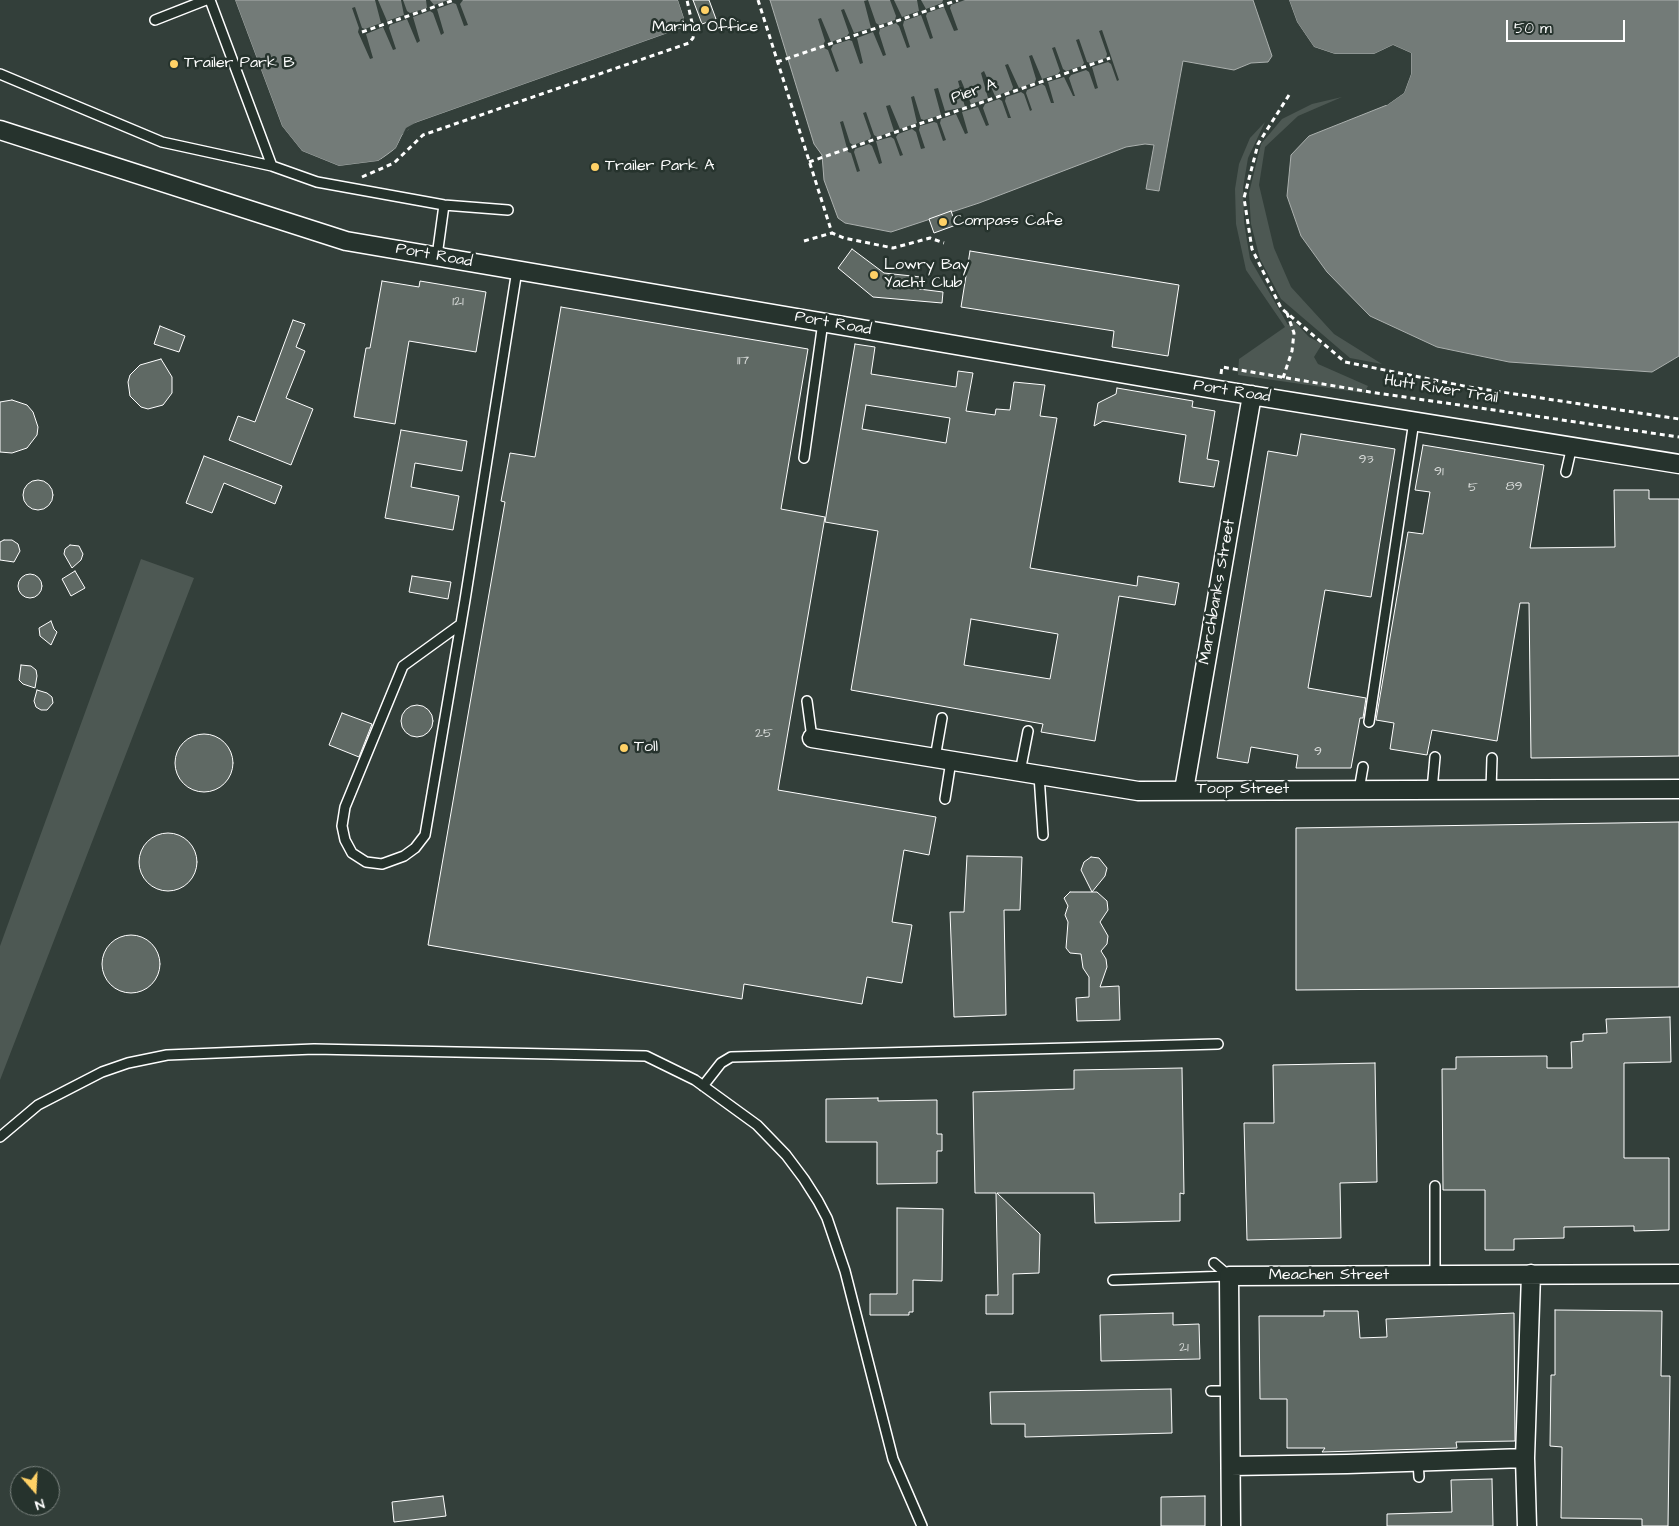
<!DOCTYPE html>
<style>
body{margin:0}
#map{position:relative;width:1679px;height:1526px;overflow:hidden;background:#333f3a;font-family:"Architects Daughter",sans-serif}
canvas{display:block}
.north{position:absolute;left:10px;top:1466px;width:50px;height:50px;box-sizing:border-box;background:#26332d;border:1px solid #7d8581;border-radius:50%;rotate:161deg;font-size:14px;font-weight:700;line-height:20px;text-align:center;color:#fff}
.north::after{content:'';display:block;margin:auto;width:18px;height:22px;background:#ffd166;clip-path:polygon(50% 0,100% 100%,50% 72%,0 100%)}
.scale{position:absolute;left:1506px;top:20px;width:119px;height:22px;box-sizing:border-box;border:2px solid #fff;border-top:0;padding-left:6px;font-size:15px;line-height:18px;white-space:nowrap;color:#fff;-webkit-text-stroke:4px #26332d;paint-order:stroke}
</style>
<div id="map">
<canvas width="1679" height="1526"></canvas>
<div class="north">N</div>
<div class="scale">50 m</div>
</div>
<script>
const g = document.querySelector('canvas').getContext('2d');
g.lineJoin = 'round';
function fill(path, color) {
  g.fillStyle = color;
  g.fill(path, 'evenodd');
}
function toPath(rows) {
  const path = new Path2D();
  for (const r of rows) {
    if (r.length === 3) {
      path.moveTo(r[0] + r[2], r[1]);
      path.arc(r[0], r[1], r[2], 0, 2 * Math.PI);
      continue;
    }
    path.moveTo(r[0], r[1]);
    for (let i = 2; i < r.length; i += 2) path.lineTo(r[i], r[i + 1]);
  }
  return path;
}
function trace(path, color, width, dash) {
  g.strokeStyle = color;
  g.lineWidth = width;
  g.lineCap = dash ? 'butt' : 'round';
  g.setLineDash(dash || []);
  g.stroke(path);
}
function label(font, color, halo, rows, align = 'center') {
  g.font = font + ' "Architects Daughter",sans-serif';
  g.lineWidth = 5;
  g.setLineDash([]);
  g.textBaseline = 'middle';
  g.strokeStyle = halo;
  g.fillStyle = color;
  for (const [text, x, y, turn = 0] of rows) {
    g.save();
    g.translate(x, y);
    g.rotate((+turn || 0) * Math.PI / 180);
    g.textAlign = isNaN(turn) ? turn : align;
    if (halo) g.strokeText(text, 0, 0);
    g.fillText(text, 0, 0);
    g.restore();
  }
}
fill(toPath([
 [1342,97,1298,116,1265,147,1259,185,1274,248,1291,287,1334,334,1382,364,1350,358,1281,299,1260,259,1251,224,1249,193,1261,144,1282,119,1312,104],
 [1265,122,1248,158,1243,188,1244,222,1250,259,1288,325,1294,321,1309,337,1322,344,1314,357,1318,364,1368,386,1364,393,1238,375,1239,359,1285,327,1246,270,1236,224,1235,189,1239,164,1250,138],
 [141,559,194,578,0,1080,0,946]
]), '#4d5853');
const water = toPath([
 [235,0,678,0,684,18,682,28,415,123,402,135,396,148,378,161,339,166,302,151,282,126,235,0],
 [770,0,1253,0,1272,56,1268,62,1251,63,1234,70,1183,61,1159,191,1146,189,1154,145,1145,144,1126,147,979,203,891,232,845,223,838,218,824,180,822,155,814,144,770,0],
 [1289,0,1679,0,1679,356,1652,372,1509,362,1437,347,1370,316,1327,272,1301,236,1287,196,1291,155,1309,136,1387,105,1404,93,1411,74,1411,53,1393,45,1374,54,1335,54,1314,47,1297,22,1289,0]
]);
fill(water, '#737b78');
trace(water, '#abb0ae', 1);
fill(toPath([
 [233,0,235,0,282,126,302,151,339,166,378,161,387,156,396,148,406,128,415,123,682,28,684,18,678,0,681,0,687,18,683,31,416,125,408,130,398,149,379,163,339,169,300,153,280,127],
 [375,0,378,0,387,21,404,15,401,0,403,0,407,11,410,13,427,8,426,0,430,0,434,5,448,0,463,0,460,4,468,25,464,26,456,4,453,3,437,9,444,33,441,35,433,13,430,11,413,17,420,41,417,43,407,19,390,25,389,28,396,49,393,50,383,27,366,34,373,58,370,59,358,32,359,28,352,8,355,7,362,28,365,29,381,23],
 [868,0,876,23,879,25,895,20,896,16,890,0,894,0,902,17,919,11,917,0,921,0,926,9,942,3,943,0,965,0,951,5,950,8,958,30,954,31,944,7,927,13,926,16,933,38,930,39,921,15,904,21,903,25,910,47,907,48,899,26,896,23,880,29,879,33,886,55,883,56,873,32,857,38,863,63,860,64,852,41,849,40,833,45,831,49,839,71,836,72,828,50,824,48,823,45,825,41,818,19,821,18,831,42,847,36,849,33,841,10,844,9,854,33,871,28,864,1],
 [1286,0,1289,0,1297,22,1314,47,1335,54,1374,54,1393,45,1411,53,1411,74,1404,93,1387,105,1383,104,1402,91,1409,74,1409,55,1393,48,1375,57,1335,57,1313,50,1295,23],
 [1102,30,1119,80,1117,81,1111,64,1108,62,1092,67,1098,88,1095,89,1089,72,1086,70,1071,75,1069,78,1075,96,1073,96,1064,77,1048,82,1054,103,1051,103,1045,86,1042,84,1027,90,1026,93,1032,110,1030,111,1024,94,1021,92,1006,97,1005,101,1011,118,1008,118,1002,101,999,99,985,104,983,108,989,125,986,126,978,107,962,112,968,133,965,134,956,114,941,119,940,123,946,140,943,141,937,123,934,122,920,126,919,130,925,148,921,149,916,132,912,129,898,134,896,137,903,155,900,156,894,139,891,137,876,141,882,163,879,164,872,146,869,144,855,149,854,152,860,171,857,172,851,153,848,152,840,122,843,121,850,143,853,145,870,139,871,136,863,113,866,112,874,135,877,137,894,131,886,106,890,105,900,129,917,123,911,97,914,96,921,119,924,120,941,115,934,89,938,88,945,111,965,107,958,81,961,80,971,104,988,98,981,73,984,71,995,96,1012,90,1013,87,1005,65,1008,64,1019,88,1035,82,1036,79,1029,56,1032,55,1042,79,1058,74,1060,71,1052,48,1055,47,1063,69,1066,71,1082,66,1084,63,1076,40,1079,39,1087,62,1090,63,1106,58,1107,54,1099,31]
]), '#333f3a');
const building = toPath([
 [693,0,709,0,716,19,702,24,693,0],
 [951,211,956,225,934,233,929,219,951,211],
 [852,249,884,273,921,277,919,289,943,292,942,303,873,297,838,268,852,249],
 [970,251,1179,285,1168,356,1112,347,1114,331,961,307,970,251],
 [382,281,419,287,420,281,486,292,476,352,409,341,395,424,354,417,366,348,370,348,382,281],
 [561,307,808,349,781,509,825,517,778,790,936,817,929,855,904,850,892,922,912,925,902,983,867,977,862,1004,744,984,742,999,428,945,505,502,501,501,510,453,535,457,561,307],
 [293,320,305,324,296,347,305,351,286,398,313,409,291,465,229,440,238,416,255,422,293,320],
 [160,326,185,336,179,352,154,344,160,326],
 [855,344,875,347,871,374,956,387,958,371,973,373,966,411,995,415,996,409,1010,410,1014,382,1045,385,1040,416,1057,418,1030,568,1137,586,1138,576,1179,583,1175,605,1119,596,1095,741,1041,732,1043,724,851,690,878,531,825,522,855,344],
 [866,405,950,418,946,443,862,429,866,405],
 [971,619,1058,634,1050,679,964,665,971,619],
 [161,359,172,377,172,393,163,405,148,409,141,407,130,396,128,382,130,375,140,365,161,359],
 [1117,388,1193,401,1192,407,1215,411,1207,459,1219,461,1214,487,1179,482,1186,435,1103,421,1094,426,1098,403,1116,394,1117,388],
 [12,400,27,405,33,412,38,427,37,435,27,448,12,453,0,452,0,402,12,400],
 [401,430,467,441,462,471,415,463,411,487,459,496,453,530,385,518,401,430],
 [1301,434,1395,449,1371,597,1325,590,1308,688,1366,698,1363,718,1360,718,1351,768,1296,768,1298,755,1251,747,1248,763,1217,758,1268,451,1297,456,1301,434],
 [1423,445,1544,465,1530,548,1615,547,1614,490,1649,490,1649,499,1679,499,1679,756,1531,758,1529,603,1520,603,1497,741,1432,730,1427,755,1390,749,1394,723,1376,720,1408,532,1423,534,1430,492,1415,490,1423,445],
 [204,456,282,486,275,504,224,483,212,513,186,503,204,456],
 [38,495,15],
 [4,540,12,540,18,544,20,551,14,562,0,560,0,542,4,540],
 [70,545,79,546,83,554,81,560,72,568,64,554,65,549,70,545],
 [75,571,85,588,71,596,62,579,75,571],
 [30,586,12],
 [412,576,451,582,448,599,409,592,412,576],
 [51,621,54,629,57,632,51,645,40,636,39,628,51,621],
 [21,665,31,666,36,670,37,676,35,688,23,684,19,680,21,665],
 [37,690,47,693,52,697,53,703,47,710,41,710,36,707,34,701,37,690],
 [417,721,16],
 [342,713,372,724,359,757,329,745,342,713],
 [204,763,29],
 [1679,822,1679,987,1296,990,1296,828,1679,822],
 [168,862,29],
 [967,856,1022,857,1020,910,1004,910,1006,1015,954,1017,950,912,964,912,967,856],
 [1091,857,1099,858,1107,868,1105,876,1092,892,1081,870,1084,862,1091,857],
 [1070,892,1097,892,1107,901,1108,910,1100,922,1108,936,1107,944,1101,951,1106,959,1107,967,1100,987,1119,986,1120,1020,1077,1021,1076,998,1089,997,1089,977,1083,968,1081,954,1070,953,1066,948,1068,922,1065,915,1068,906,1064,898,1070,892],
 [131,964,29],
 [1670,1017,1671,1062,1624,1063,1624,1158,1669,1158,1669,1230,1634,1231,1634,1226,1564,1227,1564,1238,1514,1239,1514,1250,1485,1250,1485,1190,1443,1190,1442,1069,1456,1069,1456,1057,1547,1056,1547,1068,1572,1068,1571,1042,1583,1041,1583,1034,1607,1033,1606,1019,1670,1017],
 [1375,1063,1377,1182,1340,1183,1341,1238,1247,1240,1244,1123,1274,1123,1273,1065,1375,1063],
 [1182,1068,1184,1194,1180,1193,1180,1221,1095,1223,1094,1193,997,1193,1040,1234,1039,1273,1013,1274,1013,1314,986,1314,986,1295,998,1295,996,1193,975,1193,973,1092,1074,1089,1074,1070,1182,1068],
 [878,1098,878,1101,937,1100,937,1134,942,1134,942,1151,937,1151,937,1183,877,1184,877,1142,826,1142,826,1099,878,1098],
 [897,1208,943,1209,942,1281,913,1280,913,1312,909,1312,909,1315,870,1315,870,1294,897,1294,897,1208],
 [1555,1310,1662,1311,1661,1376,1670,1376,1668,1526,1642,1526,1642,1519,1561,1518,1562,1447,1550,1446,1551,1375,1555,1375,1555,1310],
 [1324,1311,1358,1311,1360,1338,1387,1337,1386,1319,1514,1313,1515,1441,1456,1442,1457,1448,1322,1452,1325,1448,1287,1448,1287,1399,1260,1399,1259,1316,1324,1316,1324,1311],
 [1173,1313,1173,1325,1199,1324,1200,1359,1101,1361,1100,1315,1173,1313],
 [1171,1389,1172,1433,1025,1437,1025,1424,991,1424,990,1392,1171,1389],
 [1492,1479,1493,1526,1387,1526,1387,1514,1452,1512,1451,1480,1492,1479],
 [443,1496,446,1516,394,1522,392,1502,443,1496],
 [1205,1496,1205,1526,1161,1526,1161,1497,1205,1496]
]);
fill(building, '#5f6964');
trace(building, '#fff', 1);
const lane = toPath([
 [210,0,272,166,317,182,444,205,508,210],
 [155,20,206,0],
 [0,74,162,142,272,166],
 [437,256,444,205],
 [804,458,823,322],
 [1566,472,1572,446],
 [461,624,403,666,345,807,342,826,345,840,352,853,366,862,382,864,404,856,415,848,425,835,465,600,517,270],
 [807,701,812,738],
 [1369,722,1414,421],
 [935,758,942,718],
 [1020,772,1028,731],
 [1039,775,1043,835],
 [1359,790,1363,767],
 [1432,790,1435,757],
 [1491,790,1492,758],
 [945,799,951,761],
 [703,1086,721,1063,731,1057,1218,1044],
 [0,1137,38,1105,102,1072,128,1063,167,1055,314,1049,646,1056,695,1080,757,1125,786,1155,804,1179,818,1201,827,1218,845,1271,893,1459,922,1526],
 [1435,1186,1435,1275],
 [1113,1280,1229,1276,1214,1263],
 [1211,1391,1231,1391],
 [1418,1462,1419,1477]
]);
const street = toPath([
 [0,130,346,241,1219,390,1679,464],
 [812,738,1138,791,1679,789],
 [1184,790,1252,395],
 [1231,1466,1347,1464,1525,1458],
 [1231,1526,1229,1276,1679,1274],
 [1527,1526,1525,1458,1531,1274]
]);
trace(lane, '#fff', 12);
trace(street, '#fff', 21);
trace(toPath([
 [758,0,832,233,844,238,893,248,930,238,944,243],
 [362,32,454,0],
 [777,62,958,0],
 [1289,95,1258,144,1244,198,1252,249,1281,308,1345,362,1469,387,1679,419],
 [809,162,1110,58],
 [362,177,394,163,423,135,689,43,693,38,694,32,687,0],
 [804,241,832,233],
 [1221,374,1222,367,1370,392,1679,437],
 [1283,378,1292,351,1294,333,1287,313]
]), '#fff', 3, [5, 4]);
trace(lane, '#26332d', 9);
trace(street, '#26332d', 18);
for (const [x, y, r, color] of [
 [705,10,5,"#ffd166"],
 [174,64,5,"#ffd166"],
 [595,167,5,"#ffd166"],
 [943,222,5,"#ffd166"],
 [874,275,5,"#ffd166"],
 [624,748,5,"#ffd166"]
]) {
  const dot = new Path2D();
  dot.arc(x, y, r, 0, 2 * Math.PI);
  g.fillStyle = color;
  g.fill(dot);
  trace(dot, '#26332d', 2);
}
label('14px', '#d7dad8', null, [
 ["121",458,302],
 ["117",743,361],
 ["93",1366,460],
 ["91",1439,472],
 ["89",1514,487],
 ["5",1473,488],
 ["25",764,734],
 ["9",1318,752],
 ["21",1184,1348]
]);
label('16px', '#fff', '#26332d', [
 ["Marina Office",705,28,"center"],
 ["Trailer Park B",184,64],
 ["Trailer Park A",605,167],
 ["Compass Cafe",953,222],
 ["Lowry Bay",884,266],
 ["Yacht Club",884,284],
 ["Toll",634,748]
], 'left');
label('16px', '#fff', '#26332d', [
 ["Pier A",974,92,-19],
 ["Port Road",434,256,10],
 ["Port Road",833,324,10],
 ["Hutt River Trail",1441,390,9],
 ["Port Road",1232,392,9],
 ["Marchbanks Street",1218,592,-80],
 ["Toop Street",1243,790],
 ["Meachen Street",1329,1276]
]);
</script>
